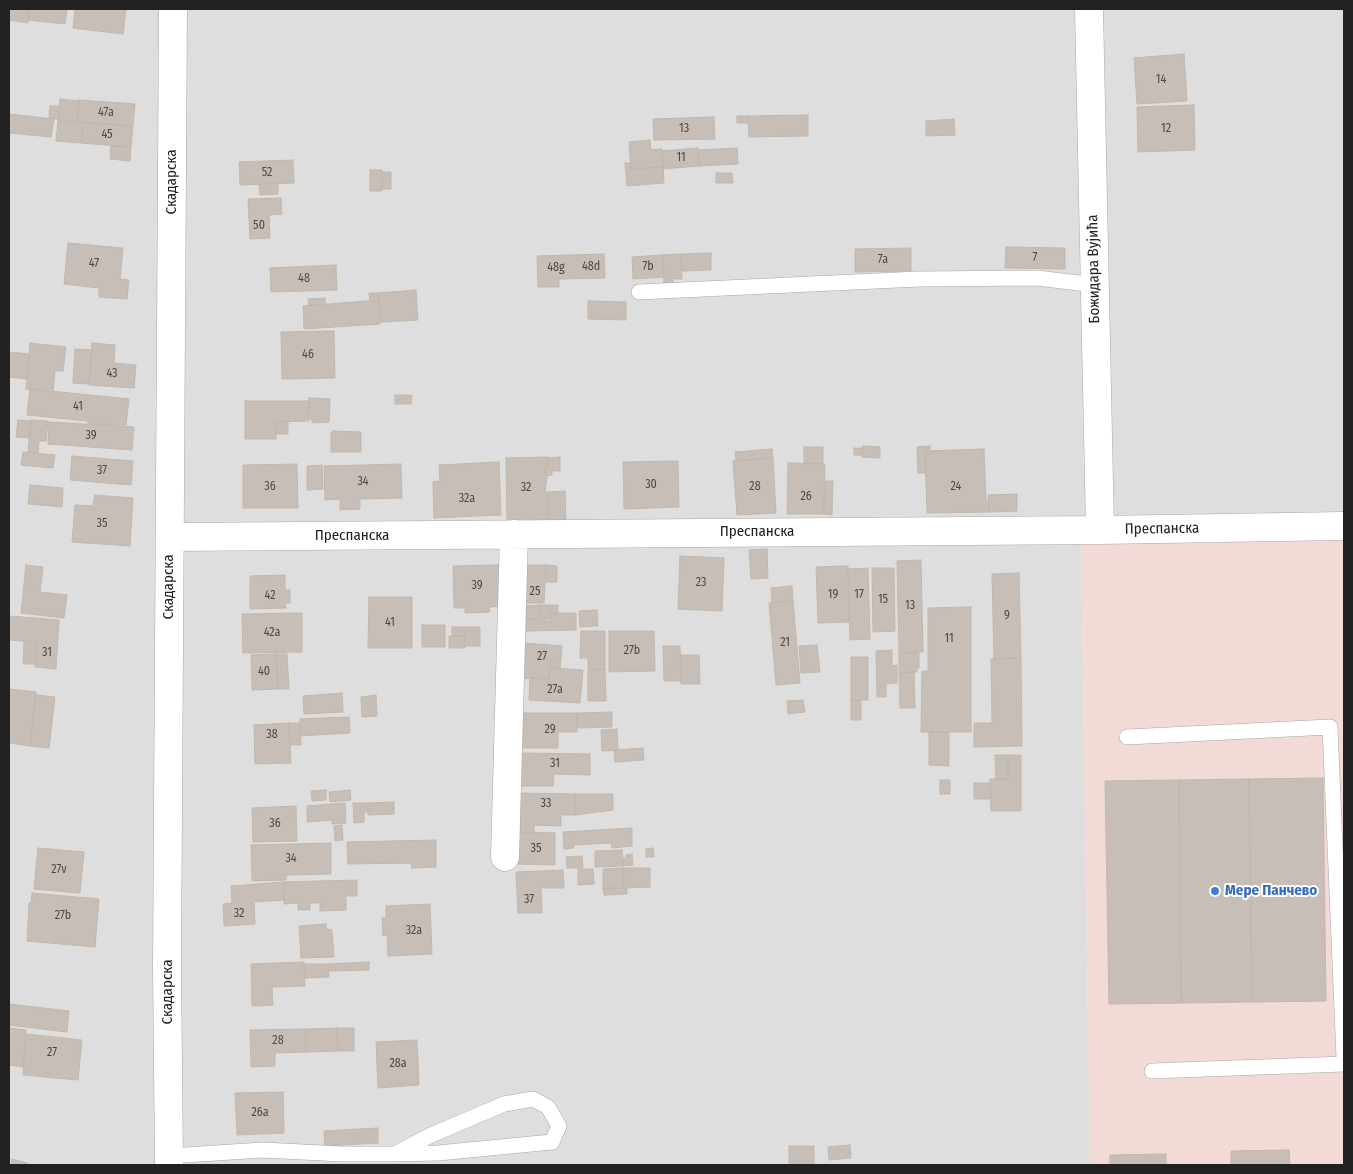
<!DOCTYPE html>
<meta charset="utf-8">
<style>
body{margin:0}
#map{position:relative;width:1353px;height:1174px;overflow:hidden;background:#f2efe8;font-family:"Fira Sans Condensed",sans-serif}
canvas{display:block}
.frame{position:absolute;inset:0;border:10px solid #212121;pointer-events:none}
</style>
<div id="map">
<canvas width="1353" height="1174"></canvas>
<div class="frame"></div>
</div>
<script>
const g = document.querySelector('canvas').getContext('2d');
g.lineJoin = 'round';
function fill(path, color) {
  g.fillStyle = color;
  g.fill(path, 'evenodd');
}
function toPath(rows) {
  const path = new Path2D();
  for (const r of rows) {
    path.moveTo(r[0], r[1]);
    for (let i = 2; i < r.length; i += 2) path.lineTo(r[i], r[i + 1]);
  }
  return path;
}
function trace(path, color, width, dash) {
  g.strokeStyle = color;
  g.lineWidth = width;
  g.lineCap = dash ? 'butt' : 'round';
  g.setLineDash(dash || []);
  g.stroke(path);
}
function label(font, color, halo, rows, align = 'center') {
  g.font = font + ' "Fira Sans Condensed",sans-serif';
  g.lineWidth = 4;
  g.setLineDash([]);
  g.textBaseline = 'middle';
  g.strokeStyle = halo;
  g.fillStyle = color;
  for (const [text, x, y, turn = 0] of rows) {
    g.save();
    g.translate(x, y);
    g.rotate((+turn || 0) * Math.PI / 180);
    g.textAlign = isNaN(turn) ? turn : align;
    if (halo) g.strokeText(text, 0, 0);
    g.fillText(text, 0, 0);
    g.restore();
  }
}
fill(toPath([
 [9,9,1344,9,1344,532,1081,536,1090,1165,9,1165]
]), '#dfdede');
fill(toPath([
 [1344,532,1344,1165,1090,1165,1081,536]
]), '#f2dad7');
const building = toPath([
 [9,9,29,9,28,23,9,20,9,9],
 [29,9,67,9,65,24,28,20,29,9],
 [75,9,126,9,123,34,73,28,75,9],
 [1184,54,1187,101,1137,104,1134,58,1184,54],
 [60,99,79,101,77,122,58,121,60,99],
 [79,100,135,104,133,126,77,122,79,100],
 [1194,105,1195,150,1138,152,1137,107,1194,105],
 [50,106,59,106,58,119,49,118,50,106],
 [9,114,54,119,51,137,9,133,9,114],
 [808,115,808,136,749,137,748,116,808,115],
 [737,116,748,116,749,123,737,123,737,116],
 [714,117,715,139,654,140,653,119,714,117],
 [954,119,955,135,926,136,926,121,954,119],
 [58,121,83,122,81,143,56,141,58,121],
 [83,122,133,126,131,147,81,143,83,122],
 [650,140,651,150,662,149,663,167,631,169,629,142,650,140],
 [111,146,131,147,130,161,110,159,111,146],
 [698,148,699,166,663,169,662,151,698,148],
 [737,148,738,164,699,166,698,150,737,148],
 [293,160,294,183,240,185,239,162,293,160],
 [625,163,630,163,631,169,663,167,664,183,627,186,625,163],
 [370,170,382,170,382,191,370,191,370,170],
 [382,172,391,172,391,189,382,189,382,172],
 [716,173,732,173,733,183,716,183,716,173],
 [278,183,278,194,260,195,259,184,278,183],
 [281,198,282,214,269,215,270,238,250,239,248,199,281,198],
 [68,243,123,248,120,279,129,280,127,299,99,297,99,288,64,284,68,243],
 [1006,247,1065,248,1065,269,1005,268,1006,247],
 [911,248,911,271,855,272,855,249,911,248],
 [711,253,711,270,682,271,681,254,711,253],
 [604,254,605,278,559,279,559,287,538,287,537,256,604,254],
 [681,254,682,279,672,279,673,284,664,284,663,255,681,254],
 [663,255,664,277,633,279,632,257,663,255],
 [336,265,337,290,271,292,270,268,336,265],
 [416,290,418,320,381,322,378,293,416,290],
 [369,293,379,293,379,300,370,301,369,293],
 [325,298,325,304,309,306,308,299,325,298],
 [379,300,380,324,304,329,303,306,379,300],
 [588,301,626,302,626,320,588,319,588,301],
 [334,331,335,378,282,379,281,332,334,331],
 [30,343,66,347,63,371,55,371,53,392,26,389,30,343],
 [92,343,115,345,114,363,136,365,134,388,89,385,92,343],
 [75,349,92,350,89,384,73,383,75,349],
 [9,352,29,354,27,379,9,377,9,352],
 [30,389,129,399,126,425,88,424,88,421,27,415,30,389],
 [395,395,412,395,411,404,395,404,395,395],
 [309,398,330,399,329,422,312,423,312,419,308,419,309,398],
 [245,401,309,401,309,421,276,422,276,439,245,439,245,401],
 [18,420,31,421,30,438,16,437,18,420],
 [31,420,48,421,46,441,39,441,38,453,28,452,31,420],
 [49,422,134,427,132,450,48,444,49,422],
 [276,422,288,422,288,434,276,434,276,422],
 [333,431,361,432,361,452,331,452,331,433,333,431],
 [863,446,880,447,880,458,862,457,863,446],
 [930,446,930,450,925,451,926,473,918,473,917,447,930,446],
 [804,447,823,447,823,464,804,463,804,447],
 [854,448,863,448,862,455,854,455,854,448],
 [772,449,773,458,736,461,735,452,772,449],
 [984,449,986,501,989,501,989,512,927,513,925,451,984,449],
 [23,452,55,455,53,468,21,465,23,452],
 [72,456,133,461,131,485,70,480,72,456],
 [548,457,548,466,545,466,545,473,547,476,545,492,548,492,548,523,507,524,506,458,548,457],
 [560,457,560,471,552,471,552,475,547,476,545,473,545,466,548,466,548,458,560,457],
 [773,458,776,513,737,515,733,461,773,458],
 [678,461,679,507,624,509,623,462,678,461],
 [499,462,501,515,434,518,433,482,440,481,439,465,499,462],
 [788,463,825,464,824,514,787,514,788,463],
 [297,464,298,508,243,508,243,465,297,464],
 [401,464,402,498,360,499,360,509,340,510,340,499,325,500,324,466,401,464],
 [322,465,323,489,307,490,307,466,322,465],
 [824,481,833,481,832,515,824,514,824,481],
 [30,485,63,488,62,507,28,504,30,485],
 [565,491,566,528,548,528,548,492,565,491],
 [1017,494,1017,511,989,512,988,495,1017,494],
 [95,495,133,498,130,546,72,542,75,505,93,506,95,495],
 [767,549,768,578,751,579,749,550,767,549],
 [680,556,724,558,722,611,678,609,680,556],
 [921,560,923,652,899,653,897,561,921,560],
 [26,565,43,567,40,592,67,595,64,618,21,613,26,565],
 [500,565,502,606,489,607,490,612,465,613,465,608,454,608,453,566,500,565],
 [527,565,546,565,544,603,525,603,527,565],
 [546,565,557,566,557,582,546,582,546,565],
 [848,566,849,622,818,623,816,567,848,566],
 [868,568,870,639,850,640,848,569,868,568],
 [872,568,894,568,895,631,873,632,872,568],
 [1019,573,1021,658,994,659,992,574,1019,573],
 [285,575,285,590,290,590,290,603,285,603,286,608,250,609,250,576,285,575],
 [792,586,793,601,772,602,771,588,792,586],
 [369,597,412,597,412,648,368,648,369,597],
 [793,601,800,683,776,685,769,603,793,601],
 [539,605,558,605,558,613,551,613,551,619,540,619,539,605],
 [539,605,540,619,525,619,525,606,539,605],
 [971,607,971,732,921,732,922,671,928,671,928,608,971,607],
 [597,610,598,626,580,627,579,611,597,610],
 [302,613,302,652,243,653,242,614,302,613],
 [551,613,576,613,576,630,525,631,525,619,551,621,551,613],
 [9,616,59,620,56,669,35,667,37,642,9,640,9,616],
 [422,625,445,625,445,647,422,647,422,625],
 [452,627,480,627,480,646,465,646,465,636,452,636,452,627],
 [581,631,605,631,605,669,588,670,588,658,580,658,581,631],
 [609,631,654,631,655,671,609,672,609,631],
 [449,636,465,636,465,648,449,648,449,636],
 [24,641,37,642,36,664,23,664,24,641],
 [524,643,562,646,560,669,550,668,549,679,522,678,524,643],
 [817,645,820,672,801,673,799,646,817,645],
 [663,646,680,646,681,681,664,681,663,646],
 [892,650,892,666,897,665,897,683,886,684,886,697,877,697,876,651,892,650],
 [899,653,919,653,919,668,917,668,917,672,899,673,899,653],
 [276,654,287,654,289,689,278,689,276,654],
 [276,654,278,689,252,690,251,655,276,654],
 [680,655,699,655,700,684,681,684,680,655],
 [851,657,868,657,868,700,851,700,851,657],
 [1021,658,1022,746,974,747,974,723,992,723,991,659,1021,658],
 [550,668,583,670,580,703,529,700,530,678,549,679,550,668],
 [605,669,606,701,588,701,588,670,605,669],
 [914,672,915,708,900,708,899,673,914,672],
 [9,689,36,692,30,746,9,743,9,689],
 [342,693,343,712,304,714,303,696,342,693],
 [36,695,55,697,49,748,30,746,36,695],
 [376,695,377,716,362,717,361,697,376,695],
 [803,700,805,712,788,714,787,701,803,700],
 [851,700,861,700,861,720,851,720,851,700],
 [612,712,612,727,577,728,577,713,612,712],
 [522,713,577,713,577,732,558,732,558,748,523,748,522,713],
 [349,717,350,733,300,736,300,719,349,717],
 [289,723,300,723,301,745,290,745,289,723],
 [289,723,291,763,255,764,254,725,289,723],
 [617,729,618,750,602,751,601,730,617,729],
 [929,732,949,732,949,766,929,765,929,732],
 [643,748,644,760,615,762,614,750,643,748],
 [520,753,590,754,590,775,554,774,553,786,519,786,520,753],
 [995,755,1008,755,1008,779,996,779,995,755],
 [1008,755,1021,755,1021,811,991,811,990,779,1008,779,1008,755],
 [1323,778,1326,1001,1252,1002,1249,779,1323,778],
 [1249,779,1252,1002,1181,1003,1179,780,1249,779],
 [940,780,950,780,950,794,940,794,940,780],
 [1179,780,1181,1003,1109,1004,1105,781,1179,780],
 [974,783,991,783,991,799,974,799,974,783],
 [326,790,326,800,312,801,311,791,326,790],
 [350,790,351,800,330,802,329,792,350,790],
 [518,793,575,794,575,815,561,815,561,826,534,825,534,833,517,832,518,793],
 [575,794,613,794,613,810,575,815,575,794],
 [394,802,394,814,368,815,368,803,394,802],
 [345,803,346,823,332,824,332,820,307,822,307,806,345,803],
 [353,803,368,803,368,812,364,812,364,822,354,823,353,803],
 [296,806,297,841,253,842,252,808,296,806],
 [342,825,343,840,335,841,334,826,342,825],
 [632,828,632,846,612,848,611,843,573,845,574,848,564,849,563,832,632,828],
 [517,832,555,833,555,865,516,864,517,832],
 [436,840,436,867,411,868,412,863,348,864,347,842,436,840],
 [331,843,331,874,286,875,286,880,252,881,251,845,331,843],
 [38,848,84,852,80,893,34,889,38,848],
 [653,848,654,857,646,857,646,849,653,848],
 [622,850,623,866,595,867,595,851,622,850],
 [632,854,633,865,623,866,622,858,626,858,626,855,632,854],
 [582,856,583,868,567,868,566,857,582,856],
 [623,868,650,868,650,887,624,888,623,868],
 [623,868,624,888,603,888,603,869,623,868],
 [578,869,593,869,594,884,578,885,578,869],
 [563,870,564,888,541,888,542,913,518,913,516,872,563,870],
 [357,880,357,896,346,896,346,910,320,911,320,903,310,903,310,910,298,910,298,903,284,904,284,882,357,880],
 [284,882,284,900,254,902,255,924,224,926,223,904,232,903,231,886,284,882],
 [603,888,627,888,627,894,604,895,603,888],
 [32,893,99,899,95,947,27,941,29,903,31,903,32,893],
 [430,904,432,954,388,956,387,935,383,936,382,918,386,918,386,906,430,904],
 [326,924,326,929,332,930,334,957,301,958,299,926,326,924],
 [304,962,305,986,272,987,273,1005,252,1006,251,964,304,962],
 [369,962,369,970,328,971,328,964,369,962],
 [305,964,328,964,329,977,305,978,305,964],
 [9,1004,69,1011,67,1032,9,1025,9,1004],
 [9,1028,26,1030,23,1067,9,1065,9,1028],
 [337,1028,354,1028,354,1051,338,1051,337,1028],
 [337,1028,338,1051,306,1052,306,1029,337,1028],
 [306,1029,306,1052,275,1053,275,1066,251,1067,250,1030,306,1029],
 [26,1034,82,1040,78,1080,23,1075,26,1034],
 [417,1040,419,1085,378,1088,376,1042,417,1040],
 [283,1092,284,1133,237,1135,235,1093,283,1092],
 [378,1128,378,1143,325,1146,324,1131,378,1128],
 [850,1145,851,1158,829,1160,828,1147,850,1145],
 [789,1146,814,1146,814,1165,789,1165,789,1146],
 [1289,1150,1290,1165,1231,1165,1231,1151,1289,1150],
 [1166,1154,1166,1165,1110,1165,1110,1155,1166,1154],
 [12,1159,27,1163,27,1165,11,1165,12,1159]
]);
fill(building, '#c7beb7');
trace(building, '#c4b7a9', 1);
const service = toPath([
 [639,292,919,279,1037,278,1095,285],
 [1127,737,1330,727,1344,1058],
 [1152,1071,1344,1064],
 [169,1156,263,1150,342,1154,395,1154,438,1153,552,1142,559,1126,548,1107,533,1099,504,1104,429,1136,395,1154]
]);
const minor = toPath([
 [1089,9,1100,530],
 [170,537,1100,530,1344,526],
 [505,857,514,534],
 [169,1165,167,966,173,9]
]);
trace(service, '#a8a8a8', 16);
trace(minor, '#a8a8a8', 29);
trace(service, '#fff', 15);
trace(minor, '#fff', 28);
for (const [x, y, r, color] of [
 [1215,891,5,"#3f7fe0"]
]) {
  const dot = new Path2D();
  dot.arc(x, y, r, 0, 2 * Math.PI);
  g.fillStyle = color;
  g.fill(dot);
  trace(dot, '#fff', 2);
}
label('12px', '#4a4846', null, [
 ["14",1161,80],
 ["47a",106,113],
 ["13",684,129],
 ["12",1166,129],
 ["45",107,135],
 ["11",681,158],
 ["52",267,173],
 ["50",259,226],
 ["7",1035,258],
 ["7a",883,260],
 ["47",94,264],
 ["48d",591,267],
 ["7b",648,267],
 ["48g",556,268],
 ["48",304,279],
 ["46",308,355],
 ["43",112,374],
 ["41",78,407],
 ["39",91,436],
 ["37",102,471],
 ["34",363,482],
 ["30",651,485],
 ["36",270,487],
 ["28",755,487],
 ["24",956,487],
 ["32",526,488],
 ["26",806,497],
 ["32a",467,499],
 ["35",102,524],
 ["23",701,583],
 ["39",477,586],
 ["25",535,592],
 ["19",833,595],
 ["17",859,595],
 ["42",270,596],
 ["15",883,600],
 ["13",910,606],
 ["9",1007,616],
 ["41",390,623],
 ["42a",272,633],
 ["11",949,639],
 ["21",785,643],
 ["27b",632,651],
 ["31",47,653],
 ["27",542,657],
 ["40",264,672],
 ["27a",555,690],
 ["29",550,730],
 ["38",272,735],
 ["31",555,764],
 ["33",546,804],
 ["36",275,824],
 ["35",536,849],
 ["34",291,859],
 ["27v",59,870],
 ["37",529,900],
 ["32",239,914],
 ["27b",63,916],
 ["32a",414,931],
 ["28",278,1041],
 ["27",52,1053],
 ["28a",398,1064],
 ["26a",260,1113]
]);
label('15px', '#212121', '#fff', [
 ["Скадарска",172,182,-90],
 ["Божидара Вујића",1094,269,-91],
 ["Преспанска",1162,529,-1],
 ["Преспанска",757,532],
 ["Преспанска",352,536],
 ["Скадарска",169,587,-90],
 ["Скадарска",168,992,-90]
]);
label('bold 15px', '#366cbe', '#fff', [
 ["Мере Панчево",1225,891]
], 'left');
</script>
